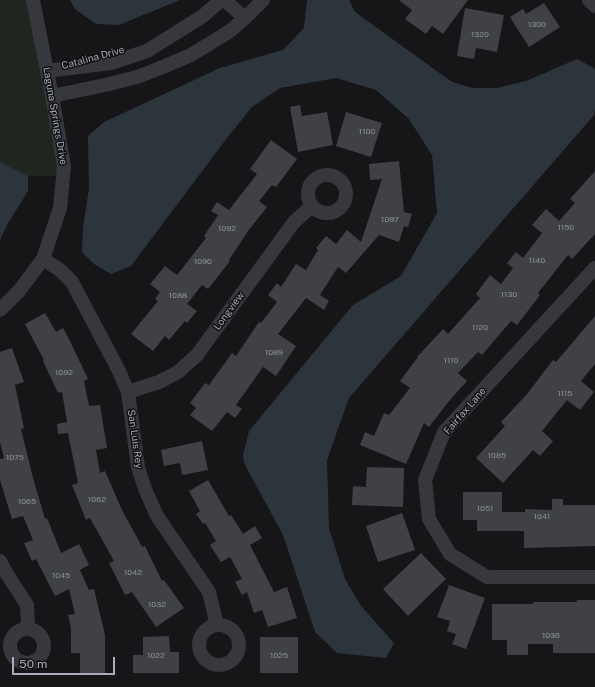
<!DOCTYPE html>
<style>
body{margin:0}
#map{position:relative;width:595px;height:687px;overflow:hidden;background:#161618;font-family:"Public Sans",sans-serif}
canvas{display:block}
.scale{position:absolute;left:12px;top:657px;width:103px;height:18px;box-sizing:border-box;border:2px solid #a8adb8;border-top:0;padding-left:5px;font-size:12px;line-height:14px;white-space:nowrap;color:#a8adb8;-webkit-text-stroke:3px #111113;paint-order:stroke}
</style>
<div id="map">
<canvas width="595" height="687"></canvas>
<div class="scale">50 m</div>
</div>
<script>
const g = document.querySelector('canvas').getContext('2d');
g.lineJoin = 'round';
function fill(path, color) {
  g.fillStyle = color;
  g.fill(path, 'evenodd');
}
function toPath(rows) {
  const path = new Path2D();
  for (const r of rows) {
    if (r.length === 3) {
      path.moveTo(r[0] + r[2], r[1]);
      path.arc(r[0], r[1], r[2], 0, 2 * Math.PI);
      continue;
    }
    path.moveTo(r[0], r[1]);
    for (let i = 2; i < r.length; i += 2) path.lineTo(r[i], r[i + 1]);
  }
  return path;
}
function trace(path, color, width, dash) {
  g.strokeStyle = color;
  g.lineWidth = width;
  g.lineCap = dash ? 'butt' : 'round';
  g.setLineDash(dash || []);
  g.stroke(path);
}
function label(font, color, halo, rows, align = 'center') {
  g.font = font + ' "Public Sans",sans-serif';
  g.lineWidth = 3;
  g.setLineDash([]);
  g.textBaseline = 'middle';
  g.strokeStyle = halo;
  g.fillStyle = color;
  for (const [text, x, y, turn = 0] of rows) {
    g.save();
    g.translate(x, y);
    g.rotate((+turn || 0) * Math.PI / 180);
    g.textAlign = isNaN(turn) ? turn : align;
    if (halo) g.strokeText(text, 0, 0);
    g.fillText(text, 0, 0);
    g.restore();
  }
}
fill(toPath([
 [0,0,33,0,63,176,28,176,0,162]
]), '#1e261f');
fill(toPath([
 [70,0,180,0,119,25,96,24,75,9],
 [307,0,349,0,355,12,452,82,473,88,497,88,526,81,577,59,594,68,595,71,595,110,594,115,349,398,327,460,329,528,345,579,361,606,394,643,386,658,337,653,315,632,283,535,244,463,243,455,249,431,353,305,401,276,437,213,432,155,409,119,376,90,336,78,280,88,252,107,227,138,131,266,111,274,94,264,82,252,83,228,89,188,88,136,104,122,220,68,283,50,304,28],
 [0,162,28,176,28,191,7,225,0,240]
]), '#2c353c');
fill(toPath([
 [399,0,468,0,443,34,432,26,426,34,405,19,412,10],
 [544,3,560,27,529,47,510,17,523,9,526,14],
 [465,8,504,15,497,52,476,48,474,59,457,56],
 [300,105,302,116,327,112,333,145,298,152,290,107],
 [346,112,382,123,371,157,336,146],
 [271,140,297,159,276,187,272,185,259,201,267,207,248,231,229,260,230,261,208,289,202,285,187,304,197,311,187,323,185,321,169,340,165,336,153,351,131,334,158,301,155,299,160,292,150,284,165,266,177,275,206,238,204,236,218,215,211,211,217,202,229,210,257,174,250,169],
 [399,161,404,212,412,214,408,227,404,226,399,242,379,235,346,273,338,267,320,295,329,301,324,310,306,298,278,334,296,346,276,376,263,367,236,405,242,409,235,418,227,412,212,431,190,415,196,408,190,403,205,383,209,385,232,353,236,356,259,322,261,323,277,302,268,295,277,283,281,287,296,264,306,270,318,250,316,248,326,236,336,244,347,230,361,242,382,179,370,180,369,164],
 [595,171,595,234,572,259,568,255,538,293,540,295,517,325,511,321,482,355,478,352,458,373,467,381,449,401,429,427,424,423,406,464,360,445,365,432,374,436,384,413,389,415,410,388,400,381,418,357,417,357,443,329,448,334,480,298,476,294,490,275,501,284,513,268,507,263,516,252,523,258,542,233,532,225,546,209,559,221,575,203,570,199],
 [45,313,56,332,63,328,69,339,88,379,84,381,89,406,100,405,107,448,96,450,100,473,105,471,122,510,142,547,145,546,162,581,164,580,184,608,156,627,132,592,125,595,109,563,114,561,90,518,86,520,72,485,78,483,68,433,58,434,57,424,67,422,62,392,58,393,43,361,44,360,25,324],
 [595,316,595,364,581,381,594,392,580,410,567,400,542,431,553,441,540,456,533,450,503,483,476,458,505,426,501,422,527,394,553,360,556,362],
 [12,348,24,382,15,385,24,428,21,429,33,478,45,519,47,518,61,553,79,544,89,565,80,570,89,590,94,589,105,635,105,673,80,673,80,653,71,653,71,628,68,615,75,614,69,589,55,596,36,559,32,561,24,543,33,540,23,516,12,519,0,480,0,459,4,458,0,442,0,352],
 [202,441,208,470,182,475,180,463,164,466,161,450],
 [367,467,404,468,403,507,352,505,353,486,366,487],
 [208,480,229,516,231,515,243,534,255,526,262,538,250,545,274,592,287,587,297,618,268,627,262,610,254,613,247,592,242,595,235,582,242,579,230,557,221,562,210,545,216,541,205,523,203,524,196,514,200,511,189,491],
 [463,492,502,492,502,512,525,512,525,509,552,510,552,499,563,499,563,505,595,505,595,546,524,548,524,531,477,531,477,520,463,520],
 [402,513,415,550,378,562,366,526],
 [421,553,446,579,408,616,383,589],
 [449,585,485,598,466,649,452,644,456,634,447,631,450,621,437,617],
 [577,600,595,600,595,653,553,653,553,644,528,644,528,655,507,655,507,640,492,640,492,604,533,604,533,602,577,602],
 [169,636,170,652,179,652,179,673,133,673,133,655,143,655,143,637],
 [260,637,298,637,298,673,260,673]
]), '#404145');
trace(toPath([
 [224,0,245,18],
 [589,0,595,6],
 [47,71,111,63,147,51,203,16,221,0],
 [52,96,105,85,137,77,158,69,191,55,230,31,245,18,263,0],
 [327,194,19],
 [43,259,60,270,72,282,119,371,128,392,138,467,145,489,157,516,209,592,217,625],
 [595,268,444,432,425,480,429,519,450,554,487,577,595,577],
 [0,310,19,291,43,259,60,208,64,166,52,96,33,0],
 [128,392,159,382,178,372,197,355,294,222,312,206],
 [0,561,7,574,27,605,28,629],
 [219,645,20],
 [27,646,17]
]), '#37383d', 14);
label('8px', '#8e929b', null, [
 ["1300",537,25],
 ["1320",480,35],
 ["1100",367,132],
 ["1097",390,220],
 ["1150",566,228],
 ["1092",227,229],
 ["1140",537,261],
 ["1090",203,262],
 ["1130",509,295],
 ["1088",178,296],
 ["1120",480,328],
 ["1089",274,353],
 ["1110",451,361],
 ["1092",64,373],
 ["1115",565,394],
 ["1085",497,456],
 ["1075",15,458],
 ["1062",97,500],
 ["1065",27,502],
 ["1051",485,509],
 ["1041",542,517],
 ["1042",133,573],
 ["1045",61,576],
 ["1032",157,605],
 ["1036",551,636],
 ["1022",156,656],
 ["1025",279,656]
]);
label('10px', '#a8adb8', '#111113', [
 ["Catalina Drive",93,58,-15],
 ["Laguna Springs Drive",55,116,80],
 ["Longview",229,311,-54],
 ["Fairfax Lane",465,411,-49],
 ["San Luis Rey",135,439,82]
]);
</script>
